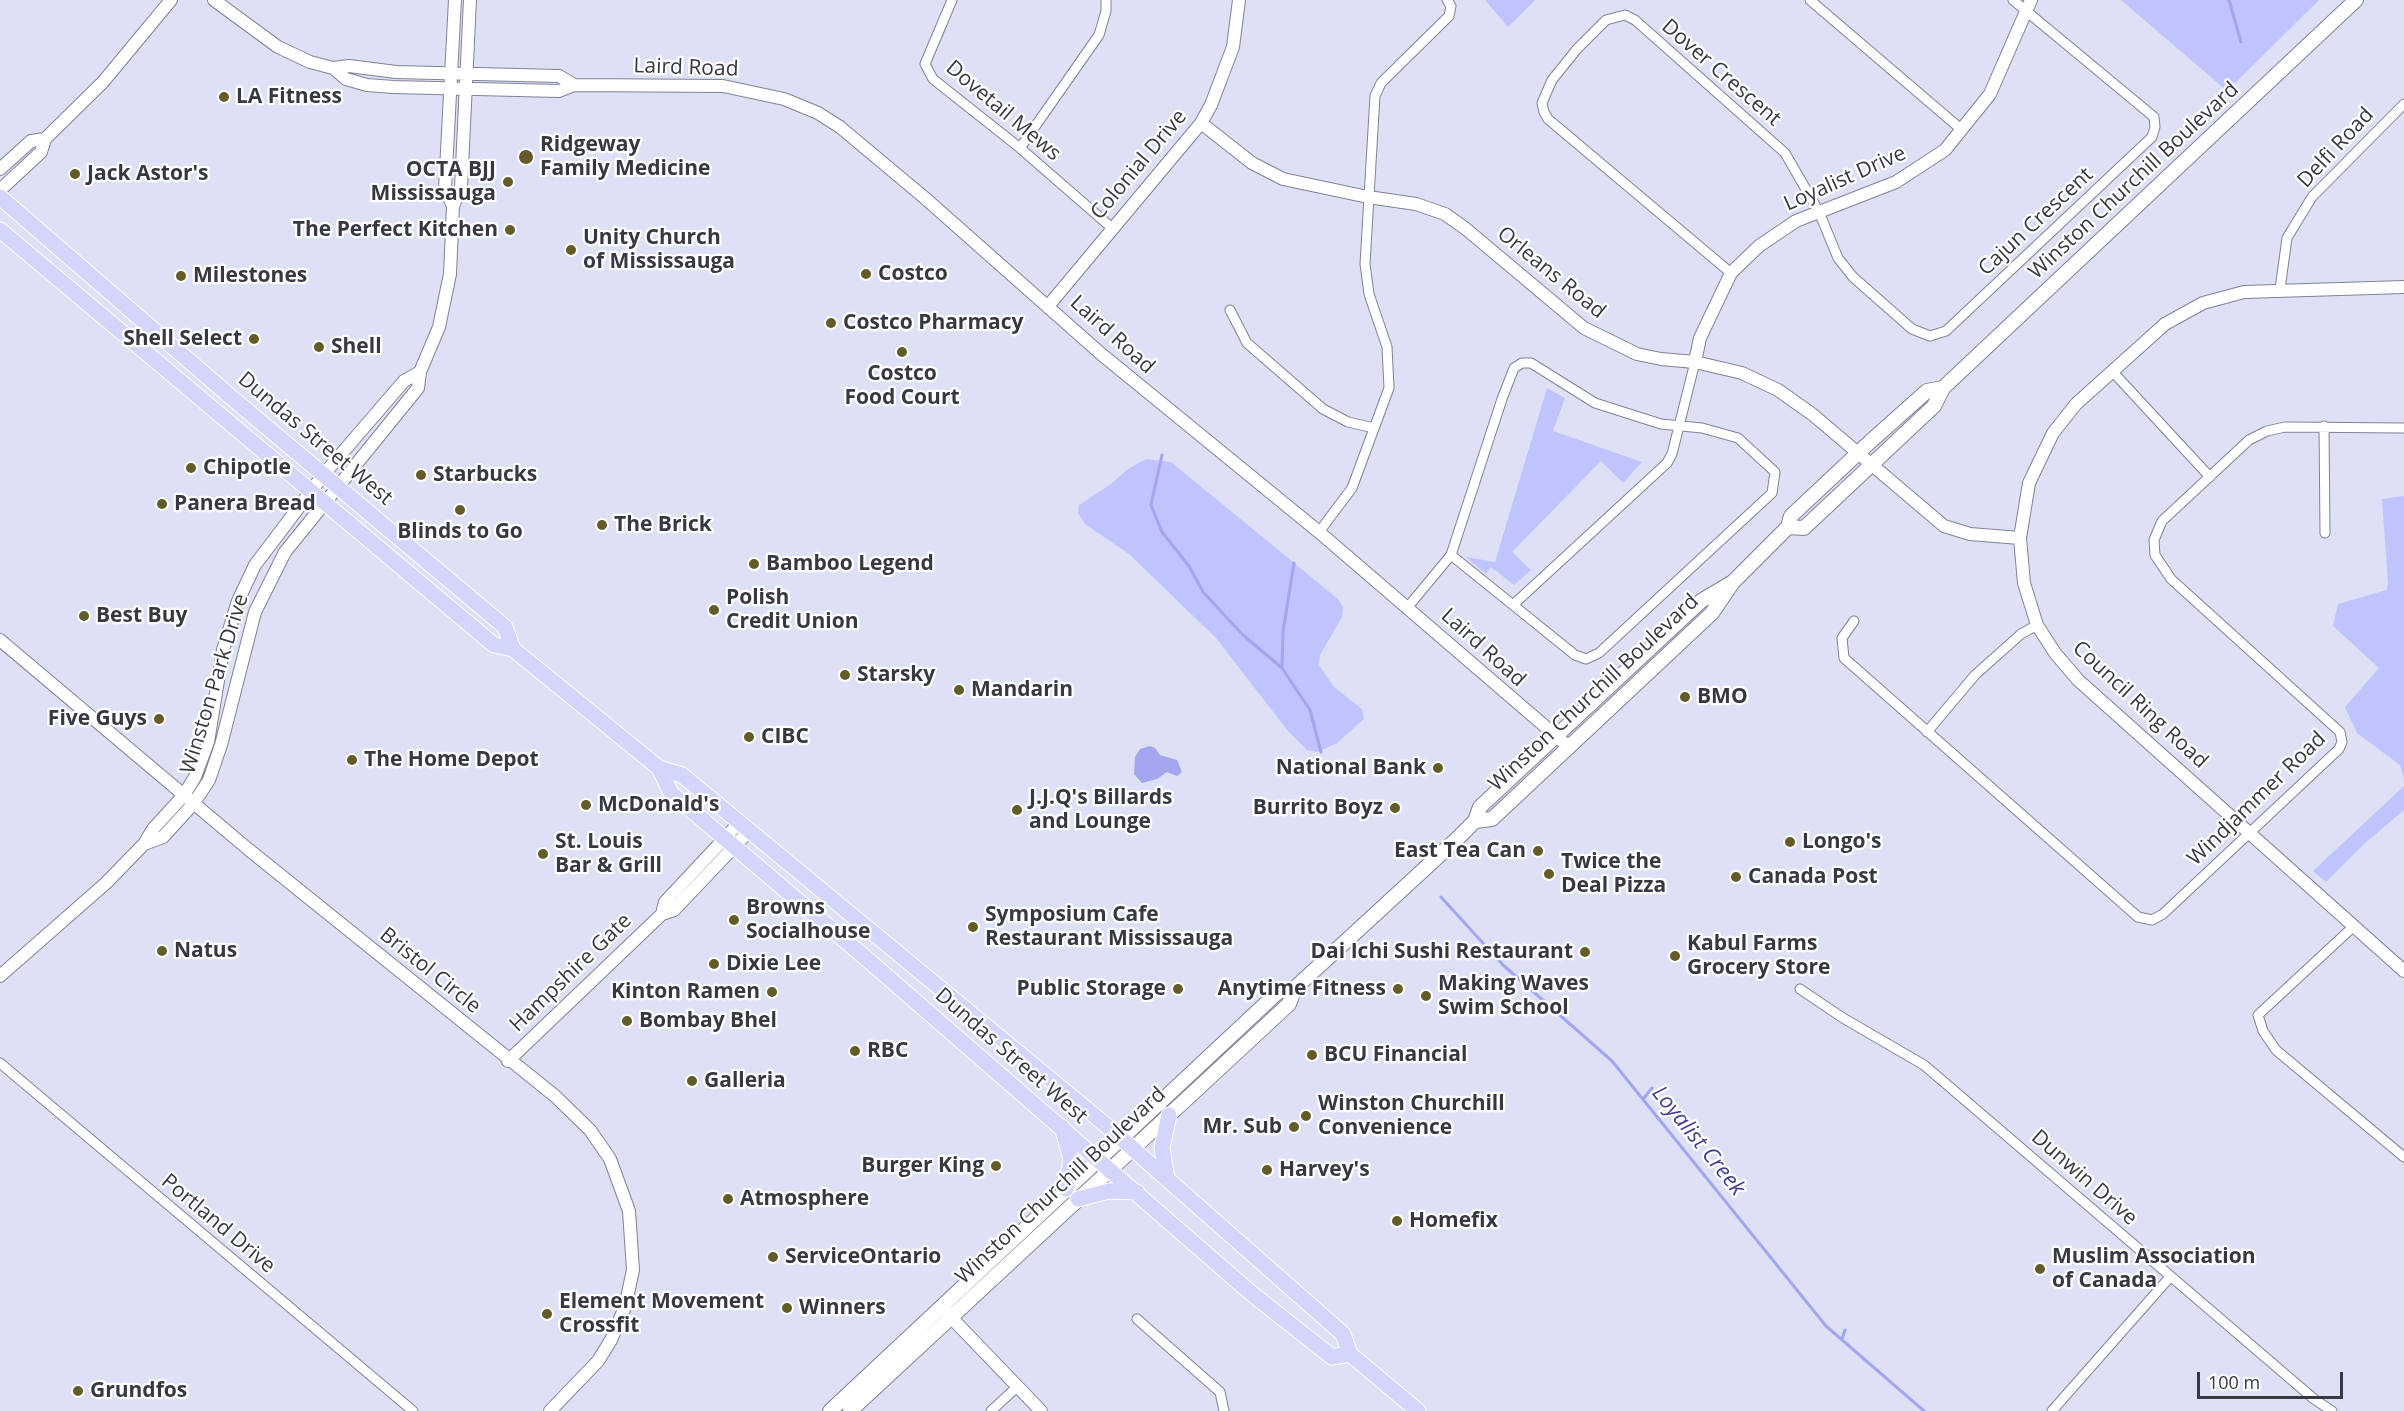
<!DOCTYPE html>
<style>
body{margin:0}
#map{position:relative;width:2404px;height:1411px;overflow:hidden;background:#dee0f6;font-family:"Open Sans",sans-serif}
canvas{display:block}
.scale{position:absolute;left:2197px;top:1372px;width:146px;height:27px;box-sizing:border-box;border:3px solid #373841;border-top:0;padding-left:8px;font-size:18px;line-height:21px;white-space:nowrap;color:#373841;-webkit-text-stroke:4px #fff;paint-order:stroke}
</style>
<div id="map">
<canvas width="2404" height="1411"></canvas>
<div class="scale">100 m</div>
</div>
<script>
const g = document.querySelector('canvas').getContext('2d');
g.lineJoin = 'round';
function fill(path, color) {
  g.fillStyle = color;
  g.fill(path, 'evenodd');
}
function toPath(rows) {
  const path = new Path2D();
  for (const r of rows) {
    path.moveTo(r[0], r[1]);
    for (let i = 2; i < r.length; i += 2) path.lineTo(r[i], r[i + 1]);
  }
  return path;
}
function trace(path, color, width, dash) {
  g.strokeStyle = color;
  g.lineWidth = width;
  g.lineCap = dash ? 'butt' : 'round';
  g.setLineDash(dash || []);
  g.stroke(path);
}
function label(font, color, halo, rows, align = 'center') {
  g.font = font + ' "Open Sans",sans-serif';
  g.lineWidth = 4.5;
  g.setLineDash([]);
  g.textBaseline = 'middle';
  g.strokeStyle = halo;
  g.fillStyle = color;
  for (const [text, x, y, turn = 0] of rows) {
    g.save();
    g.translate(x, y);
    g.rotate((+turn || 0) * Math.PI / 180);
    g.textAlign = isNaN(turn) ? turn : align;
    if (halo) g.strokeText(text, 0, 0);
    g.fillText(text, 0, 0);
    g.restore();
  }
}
fill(toPath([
 [1485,0,1535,0,1508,27],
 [2121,0,2319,0,2227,91],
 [1547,388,1565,398,1553,431,1642,462,1623,483,1601,461,1512,552,1531,570,1514,585,1491,567,1486,574,1466,557,1495,562],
 [1146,459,1171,462,1338,599,1343,607,1342,617,1320,655,1319,665,1334,687,1362,709,1364,719,1337,743,1318,752,1307,750,1288,731,1216,638,1129,554,1085,524,1078,513,1079,505,1111,484,1128,469],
 [2404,496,2404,779,2400,765,2357,733,2345,707,2379,668,2333,626,2338,604,2386,590,2388,584,2382,499],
 [2404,786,2404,810,2364,844,2326,882,2313,871]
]), '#bfc4fe');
fill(toPath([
 [1150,746,1155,748,1160,755,1177,760,1182,772,1177,776,1167,772,1157,779,1142,783,1134,774,1135,757,1140,749]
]), '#a3a6ee');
trace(toPath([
 [2229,0,2241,42],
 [1162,455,1151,505,1162,532,1189,566,1203,592,1243,635,1282,668,1310,710,1321,752],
 [1282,668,1283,632,1294,563],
 [1441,897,1503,965,1612,1061,1826,1326,1924,1411],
 [1644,1098,1652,1088],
 [1842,1339,1845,1330]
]), '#a3a6ee', 3);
const minor = toPath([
 [952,0,925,64,933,79,1020,148,1112,228],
 [1810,0,1962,130],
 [1020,148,1099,35,1106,11,1106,0],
 [1731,273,1548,119,1544,112,1542,103,1552,80,1577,49,1606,20,1625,15,1635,20,1785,153,1819,212,1838,258,1853,277,1912,329,1930,336,1946,331,2152,137,2155,127,2154,117,2013,0],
 [2280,289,2287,238,2312,197,2404,104],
 [1230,310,1247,343,1323,409,1348,422,1374,428],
 [2112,371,2210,477],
 [2324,426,2325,533],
 [1319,532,1352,488,1389,388,1387,347,1369,294,1365,264,1375,96,1381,83,1449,16,1451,6,1447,0],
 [1514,604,1667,463,1672,454,1695,362],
 [1407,608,1451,555,1502,399,1514,368,1522,363,1531,363,1595,403,1661,424,1702,428,1738,438,1775,472,1772,493,1599,653,1586,659,1575,655,1451,555],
 [1854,621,1842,638,1844,658,2138,917,2152,920,2163,914,2339,749,2342,742,2340,732,2171,579,2155,555,2154,540,2162,521,2249,440,2267,431,2285,427,2404,428],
 [1927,732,1975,675,2021,634,2037,625],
 [2354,926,2258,1015,2263,1031,2276,1050,2404,1157],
 [1800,989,1843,1018,1924,1065,2314,1399,2332,1411],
 [0,1063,413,1411],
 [1137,1319,1220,1392,1224,1411],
 [991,1411,1018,1386],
 [2052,1411,2170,1277]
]);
const tertiary = toPath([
 [214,0,278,47,310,62,333,68,349,66,396,72,559,76,574,85],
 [333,68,346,79,367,85,393,87,559,91,574,85,723,86,784,99,818,113,840,127,926,199,1100,353,1319,532,1569,747],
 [1201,123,1252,163,1283,179,1368,197,1416,204,1445,214,1466,229,1584,328,1637,354,1661,359,1695,362,1742,373,1778,390,1812,414,1944,526,1970,534,2020,538],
 [0,169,31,141,45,139],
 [0,190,41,152,45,139,103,82,171,0],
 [453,206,445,189,455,0],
 [2404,287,2244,292,2203,303,2165,324,2076,404,2053,433,2029,483,2020,538,2024,583,2037,625,2055,653,2078,680,2404,971],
 [1049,305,1201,123,1211,105,1233,47,1239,0],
 [1695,362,1700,338,1731,273,1759,246,1796,221,1896,182,1945,150,1990,94,2031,0],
 [0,640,248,849,555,1096,590,1130,610,1159,629,1211,633,1270,625,1307,611,1340,598,1361,550,1411],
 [144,844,163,837,194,803,209,780,221,745,255,612,285,552,418,388,420,372,439,327,450,274,453,206,461,188,470,0],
 [662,914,665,902,739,823],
 [0,976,106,883,144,844,153,829,184,795,195,777,208,742,223,650,238,601,255,565,324,474,404,381,420,372],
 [508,1061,662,914,674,910,749,831],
 [944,1310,1041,1411]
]);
const secondary = toPath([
 [1788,527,1804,528,1934,406,1943,388,2356,0],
 [1475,821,1492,819,1712,613,1733,582,1788,527,1791,516,1871,441,1927,391,1943,388],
 [830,1411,1278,992,1295,988],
 [850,1411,1289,1004,1295,988,1457,839,1475,821,1480,807,1701,601,1733,582]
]);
const primary = toPath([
 [0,197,232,398,505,627,513,649],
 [0,230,494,645,513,649,659,768,682,775,1107,1126,1343,1334,1350,1354,1418,1411],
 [659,768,671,793,868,960,1251,1293,1332,1357,1350,1354],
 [1062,1127,1071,1159,1066,1189],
 [1167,1179,1162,1148,1169,1115],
 [1078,1199,1109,1191,1137,1192]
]);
trace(minor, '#808296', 11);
trace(tertiary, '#808296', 14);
trace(secondary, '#808296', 16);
trace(primary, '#fff', 17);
trace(minor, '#fff', 9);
trace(tertiary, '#fff', 12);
trace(secondary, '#fff', 14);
trace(primary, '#d3d5fb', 15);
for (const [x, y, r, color] of [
 [224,97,6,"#635c28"],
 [526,157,8,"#635c28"],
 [75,174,6,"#635c28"],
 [508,182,6,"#635c28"],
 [510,230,6,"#635c28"],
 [571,250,6,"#635c28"],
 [866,274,6,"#635c28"],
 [181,276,6,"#635c28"],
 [831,323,6,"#635c28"],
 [254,339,6,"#635c28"],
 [319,347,6,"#635c28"],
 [902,352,6,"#635c28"],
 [191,468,6,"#635c28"],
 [421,475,6,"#635c28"],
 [162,504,6,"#635c28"],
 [460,510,6,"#635c28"],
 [602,525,6,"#635c28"],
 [754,564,6,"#635c28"],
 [714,610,6,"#635c28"],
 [84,616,6,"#635c28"],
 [845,675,6,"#635c28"],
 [959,690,6,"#635c28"],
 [1685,697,6,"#635c28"],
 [159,719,6,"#635c28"],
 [749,737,6,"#635c28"],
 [352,760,6,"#635c28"],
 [1438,768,6,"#635c28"],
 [586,805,6,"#635c28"],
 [1395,808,6,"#635c28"],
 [1017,810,6,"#635c28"],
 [1790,842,6,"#635c28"],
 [1538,851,6,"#635c28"],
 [543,854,6,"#635c28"],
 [1549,874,6,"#635c28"],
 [1736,877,6,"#635c28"],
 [734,920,6,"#635c28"],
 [973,927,6,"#635c28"],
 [162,951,6,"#635c28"],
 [1585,952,6,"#635c28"],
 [1675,956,6,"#635c28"],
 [714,964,6,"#635c28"],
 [1178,989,6,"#635c28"],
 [1398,989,6,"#635c28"],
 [772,992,6,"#635c28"],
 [1426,996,6,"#635c28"],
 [627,1021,6,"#635c28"],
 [855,1051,6,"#635c28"],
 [1312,1055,6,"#635c28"],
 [692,1081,6,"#635c28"],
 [1306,1116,6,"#635c28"],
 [1294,1127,6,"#635c28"],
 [996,1166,6,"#635c28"],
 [1267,1170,6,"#635c28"],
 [728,1199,6,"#635c28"],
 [1397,1221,6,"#635c28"],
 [773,1257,6,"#635c28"],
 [2040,1269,6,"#635c28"],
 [787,1308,6,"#635c28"],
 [547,1314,6,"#635c28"],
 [78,1391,6,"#635c28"]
]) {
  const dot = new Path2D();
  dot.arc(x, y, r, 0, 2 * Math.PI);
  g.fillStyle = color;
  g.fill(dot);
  trace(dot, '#fff', 2);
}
label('21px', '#373841', '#fff', [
 ["Laird Road",686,68,2],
 ["Dover Crescent",1721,73,41],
 ["Dovetail Mews",1003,111,40],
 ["Delfi Road",2336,148,-47],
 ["Colonial Drive",1139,165,-50],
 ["Loyalist Drive",1845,179,-24],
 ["Winston Churchill Boulevard",2134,181,-43],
 ["Cajun Crescent",2036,222,-43],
 ["Orleans Road",1551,273,39],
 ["Laird Road",1112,335,42],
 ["Dundas Street West",315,439,40],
 ["Laird Road",1483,648,42],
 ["Winston Park Drive",215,684,-73],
 ["Winston Churchill Boulevard",1594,693,-43],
 ["Council Ring Road",2140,705,43],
 ["Windjammer Road",2257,799,-44],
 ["Bristol Circle",430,971,39],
 ["Hampshire Gate",571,973,-44],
 ["Dundas Street West",1011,1056,41],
 ["Dunwin Drive",2084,1178,41],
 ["Winston Churchill Boulevard",1061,1186,-43],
 ["Portland Drive",218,1224,40]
]);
label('bold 21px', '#373841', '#fff', [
 ["LA Fitness",236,97],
 ["Ridgeway",540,145],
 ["Family Medicine",540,169],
 ["OCTA BJJ",496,170,"right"],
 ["Mississauga",496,194,"right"],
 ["Jack Astor's",87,174],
 ["The Perfect Kitchen",498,230,"right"],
 ["Unity Church",583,238],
 ["of Mississauga",583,262],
 ["Costco",878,274],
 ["Milestones",193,276],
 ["Costco Pharmacy",843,323],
 ["Shell Select",242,339,"right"],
 ["Shell",331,347],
 ["Costco",902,374,"center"],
 ["Food Court",902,398,"center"],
 ["Chipotle",203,468],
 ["Starbucks",433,475],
 ["Panera Bread",174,504],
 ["The Brick",614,525],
 ["Blinds to Go",460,532,"center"],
 ["Bamboo Legend",766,564],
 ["Polish",726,598],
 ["Credit Union",726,622],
 ["Best Buy",96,616],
 ["Starsky",857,675],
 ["Mandarin",971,690],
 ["BMO",1697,697],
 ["Five Guys",147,719,"right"],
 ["CIBC",761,737],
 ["The Home Depot",364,760],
 ["National Bank",1426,768,"right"],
 ["J.J.Q's Billards",1029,798],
 ["and Lounge",1029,822],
 ["McDonald's",598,805],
 ["Burrito Boyz",1383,808,"right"],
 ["St. Louis",555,842],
 ["Bar & Grill",555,866],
 ["Longo's",1802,842],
 ["East Tea Can",1526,851,"right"],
 ["Twice the",1561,862],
 ["Deal Pizza",1561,886],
 ["Canada Post",1748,877],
 ["Browns",746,908],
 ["Socialhouse",746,932],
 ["Symposium Cafe",985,915],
 ["Restaurant Mississauga",985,939],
 ["Kabul Farms",1687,944],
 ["Grocery Store",1687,968],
 ["Natus",174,951],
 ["Dai Ichi Sushi Restaurant",1573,952,"right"],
 ["Dixie Lee",726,964],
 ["Making Waves",1438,984],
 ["Swim School",1438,1008],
 ["Public Storage",1166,989,"right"],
 ["Anytime Fitness",1386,989,"right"],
 ["Kinton Ramen",760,992,"right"],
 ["Bombay Bhel",639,1021],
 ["RBC",867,1051],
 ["BCU Financial",1324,1055],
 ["Galleria",704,1081],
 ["Winston Churchill",1318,1104],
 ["Convenience",1318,1128],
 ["Mr. Sub",1282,1127,"right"],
 ["Burger King",984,1166,"right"],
 ["Harvey's",1279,1170],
 ["Atmosphere",740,1199],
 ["Homefix",1409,1221],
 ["ServiceOntario",785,1257],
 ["Muslim Association",2052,1257],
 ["of Canada",2052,1281],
 ["Element Movement",559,1302],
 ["Crossfit",559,1326],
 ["Winners",799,1308],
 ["Grundfos",90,1391]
], 'left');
label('italic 22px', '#443f92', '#fff', [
 ["Loyalist Creek",1698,1141,51]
]);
</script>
